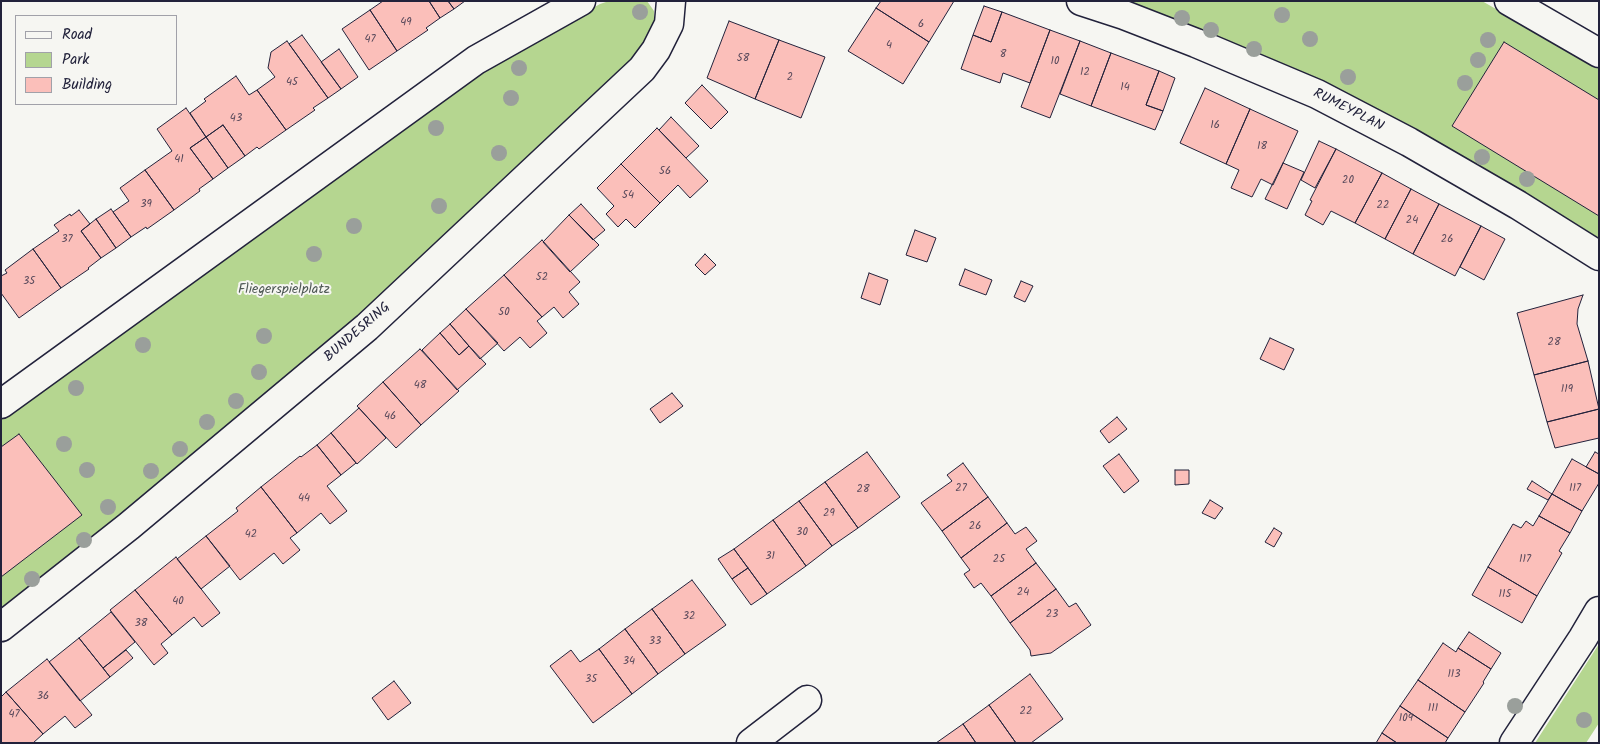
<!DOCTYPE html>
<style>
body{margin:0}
#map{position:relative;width:1600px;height:744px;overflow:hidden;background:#f6f6f2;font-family:Kalam,sans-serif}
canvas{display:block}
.frame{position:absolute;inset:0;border:2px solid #22223b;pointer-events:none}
.legend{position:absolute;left:15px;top:15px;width:162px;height:90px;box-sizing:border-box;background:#f6f6f2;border:1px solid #a1a1a9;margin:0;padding:6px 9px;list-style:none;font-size:15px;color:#22223b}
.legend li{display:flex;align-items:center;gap:10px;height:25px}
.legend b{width:25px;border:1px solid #a1a1a9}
</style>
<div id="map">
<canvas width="1600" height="744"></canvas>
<div class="frame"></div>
<ul class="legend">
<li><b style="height:6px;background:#f6f6f2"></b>Road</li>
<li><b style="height:14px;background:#b5d690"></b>Park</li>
<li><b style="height:14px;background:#fbbfba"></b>Building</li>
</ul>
</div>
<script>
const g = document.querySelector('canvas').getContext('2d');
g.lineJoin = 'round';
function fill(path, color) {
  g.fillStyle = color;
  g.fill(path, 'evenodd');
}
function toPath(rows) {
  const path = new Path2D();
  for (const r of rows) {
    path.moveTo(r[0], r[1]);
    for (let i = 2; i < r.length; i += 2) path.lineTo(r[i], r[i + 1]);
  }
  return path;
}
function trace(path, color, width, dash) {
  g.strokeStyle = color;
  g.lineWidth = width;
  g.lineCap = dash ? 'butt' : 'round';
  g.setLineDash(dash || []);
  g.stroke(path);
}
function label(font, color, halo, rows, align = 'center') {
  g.font = font + ' Kalam,sans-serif';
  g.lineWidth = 4;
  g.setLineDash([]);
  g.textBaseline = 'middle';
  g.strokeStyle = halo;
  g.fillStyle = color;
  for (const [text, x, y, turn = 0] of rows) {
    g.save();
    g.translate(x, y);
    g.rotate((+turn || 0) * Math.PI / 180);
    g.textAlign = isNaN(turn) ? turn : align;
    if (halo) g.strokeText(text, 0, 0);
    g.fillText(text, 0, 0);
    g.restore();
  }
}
fill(toPath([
 [609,1,647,1,654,11,654,28,651,34,635,56,447,235,323,347,116,521,1,610,1,416,488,66,600,4],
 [1124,1,1482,1,1599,68,1599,239,1532,198,1328,86,1272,60,1190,26],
 [1599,644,1599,723,1586,743,1535,743]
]), '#b5d690');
const building = toPath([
 [383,1,429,1,440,18,426,28,428,30,397,51,370,10,383,1],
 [429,1,448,1,454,9,440,18,429,1],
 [448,1,465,1,454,9,448,1],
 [881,1,954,1,929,42,876,8,881,1],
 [984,6,1002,12,991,42,973,35,984,6],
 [876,8,929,42,903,84,848,51,876,8],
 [370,10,397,51,369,70,342,29,370,10],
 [1002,12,1050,30,1030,83,1003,73,1000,83,961,69,973,35,991,42,1002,12],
 [729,21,779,40,755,99,707,78,729,21],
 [1050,30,1080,41,1050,118,1021,107,1050,30],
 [302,35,341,89,328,98,289,44,302,35],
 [779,40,825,57,801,118,755,99,779,40],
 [287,41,328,98,313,108,315,110,286,130,257,90,275,77,268,68,271,52,287,41],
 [1080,41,1111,53,1091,106,1060,94,1080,41],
 [1504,42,1599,100,1599,216,1452,126,1504,42],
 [339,49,358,77,341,89,321,62,339,49],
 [1111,53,1159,71,1146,105,1163,111,1155,130,1091,106,1111,53],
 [1159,71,1175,78,1163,111,1146,105,1159,71],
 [236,76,249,95,257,90,286,130,259,149,257,147,245,156,223,125,206,137,190,113,206,101,204,99,236,76],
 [702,85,728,112,711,129,685,103,702,85],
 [1205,88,1250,109,1226,164,1180,143,1205,88],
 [186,108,206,137,190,148,213,179,199,189,200,191,174,210,145,170,172,151,157,129,186,108],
 [1250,109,1298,131,1273,185,1261,179,1252,197,1231,188,1239,170,1226,164,1250,109],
 [671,117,699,146,686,158,659,130,671,117],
 [223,125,245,156,228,168,206,137,223,125],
 [657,128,708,181,690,198,678,185,660,203,621,164,657,128],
 [206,137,228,168,213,179,190,148,206,137],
 [1319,141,1336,149,1315,188,1301,180,1319,141],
 [1336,149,1382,173,1355,223,1331,211,1323,225,1305,215,1312,201,1310,200,1336,149],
 [1283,163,1304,172,1287,209,1265,199,1283,163],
 [621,164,660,203,635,228,626,219,618,227,606,214,614,206,597,188,621,164],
 [145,170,174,210,147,229,146,227,131,237,113,212,129,201,120,188,145,170],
 [1382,173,1411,189,1385,239,1355,223,1382,173],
 [1411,189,1439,204,1413,254,1385,239,1411,189],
 [581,204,605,230,593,240,569,215,581,204],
 [1439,204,1481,226,1455,276,1413,254,1439,204],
 [111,209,131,237,116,248,96,219,111,209],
 [79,210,90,224,81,231,101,258,88,268,89,269,61,288,33,249,59,231,54,225,70,214,71,216,79,210],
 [569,215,599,245,570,272,543,242,569,215],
 [96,219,116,248,101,258,81,231,96,219],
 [1481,226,1505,239,1484,280,1460,267,1481,226],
 [915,230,936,238,927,262,906,255,915,230],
 [542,240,580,282,569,292,579,304,563,318,554,307,542,317,504,275,542,240],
 [33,249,61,288,19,318,1,293,1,276,7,273,5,270,33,249],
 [705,254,716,265,705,275,695,265,705,254],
 [965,269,992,280,986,295,959,285,965,269],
 [869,273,888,280,880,305,861,298,869,273],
 [504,275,542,317,537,321,547,333,530,348,520,337,504,351,466,309,504,275],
 [1021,281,1033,286,1025,302,1014,297,1021,281],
 [1583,295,1578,309,1577,324,1588,361,1534,375,1517,313,1583,295],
 [466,309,498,343,480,359,450,324,466,309],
 [450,324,469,346,459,355,440,333,450,324],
 [440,333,459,355,469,346,486,364,457,390,422,350,440,333],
 [1270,338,1294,349,1284,370,1260,359,1270,338],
 [420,349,459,391,421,425,383,382,420,349],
 [1588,361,1599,409,1547,422,1534,375,1588,361],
 [383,382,421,425,396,448,357,406,383,382],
 [672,393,683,406,660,423,650,409,672,393],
 [359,408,386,438,357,464,331,433,359,408],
 [1599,409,1599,438,1555,448,1547,422,1599,409],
 [1117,417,1127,429,1109,443,1100,431,1117,417],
 [331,433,356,463,341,475,317,445,331,433],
 [19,434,82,515,1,577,1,447,19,434],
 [317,445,341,475,327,486,347,511,330,524,321,513,297,533,261,487,300,456,301,457,317,445],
 [867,452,900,497,858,528,825,482,867,452],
 [1595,452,1599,454,1599,474,1586,467,1595,452],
 [1119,454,1139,481,1124,493,1103,466,1119,454],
 [1572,459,1599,474,1599,483,1582,511,1552,494,1572,459],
 [963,463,988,497,942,531,921,503,952,481,947,475,963,463],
 [1175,470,1189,470,1189,484,1175,485,1175,470],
 [1532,481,1552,494,1548,500,1527,489,1532,481],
 [825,482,858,528,832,546,799,501,825,482],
 [261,487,297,533,290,538,300,550,283,564,274,553,240,580,206,536,238,511,236,508,261,487],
 [1552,494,1582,511,1570,533,1539,516,1552,494],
 [988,497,1007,523,961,558,942,531,988,497],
 [1210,500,1223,508,1215,519,1202,513,1210,500],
 [799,501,832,546,806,566,773,520,799,501],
 [1539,516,1570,533,1559,551,1562,553,1537,596,1488,567,1513,524,1521,528,1526,521,1533,526,1539,516],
 [773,520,806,566,767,594,734,549,773,520],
 [1007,523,1015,534,1026,527,1037,541,1026,549,1036,563,991,596,981,583,974,588,964,574,970,570,961,558,1007,523],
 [1274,528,1282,533,1274,547,1265,542,1274,528],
 [206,536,230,566,201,589,177,559,206,536],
 [734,549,748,568,732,579,718,559,734,549],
 [176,557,220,613,202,627,194,617,172,635,135,590,176,557],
 [1036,563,1056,589,1010,623,991,596,1036,563],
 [1488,567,1537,596,1522,623,1472,595,1488,567],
 [748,568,767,594,751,605,732,579,748,568],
 [692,580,726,625,685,654,652,609,692,580],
 [1056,589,1069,607,1076,603,1091,625,1051,653,1031,656,1030,650,1010,623,1056,589],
 [135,590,172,635,161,644,168,653,154,665,110,610,135,590],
 [652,609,685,654,658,674,625,629,652,609],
 [111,612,135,642,103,668,79,638,111,612],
 [625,629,658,674,632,694,599,649,625,629],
 [1469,632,1501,653,1491,669,1458,648,1469,632],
 [79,638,110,677,80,701,49,662,79,638],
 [1443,643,1456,652,1458,648,1491,669,1483,682,1484,683,1465,712,1418,680,1443,643],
 [599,649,632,694,593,723,550,666,571,650,580,662,599,649],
 [126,650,133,658,110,677,103,668,126,650],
 [47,659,92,715,75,728,65,716,43,734,6,692,47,659],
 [1030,674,1063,719,1031,743,1016,743,989,705,1030,674],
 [1418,680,1465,712,1448,738,1400,706,1418,680],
 [394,681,411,703,388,720,372,698,394,681],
 [6,692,43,734,33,743,1,743,1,697,6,692],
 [989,705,1016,743,976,743,963,724,989,705],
 [1400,706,1448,738,1445,743,1397,743,1382,733,1400,706],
 [963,724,976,743,936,743,963,724],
 [1382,733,1397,743,1376,743,1382,733]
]);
fill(building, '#fbbfba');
trace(building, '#22223b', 1);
const minor = toPath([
 [1081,1,1124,15,1196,43,1317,94,1409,142,1518,205,1599,256],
 [1509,1,1599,53],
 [1,404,476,60,581,1],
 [1,627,129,526,367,327,642,69,656,50,669,24,671,1],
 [751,743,807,700],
 [1514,743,1583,638,1599,611]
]);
trace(minor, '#22223b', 31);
trace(minor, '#f6f6f2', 28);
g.fillStyle = '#9a9f9b';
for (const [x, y] of [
 [640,12],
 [1282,15],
 [1182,18],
 [1211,30],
 [1310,39],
 [1488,40],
 [1254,49],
 [1478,60],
 [519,68],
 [1348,77],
 [1465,83],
 [511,98],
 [436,128],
 [499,153],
 [1482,157],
 [1527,179],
 [439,206],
 [354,226],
 [314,254],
 [264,336],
 [143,345],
 [259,372],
 [76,388],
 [236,401],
 [207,422],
 [64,444],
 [180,449],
 [87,470],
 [151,471],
 [108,507],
 [84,540],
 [32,579],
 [1515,706],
 [1584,720]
]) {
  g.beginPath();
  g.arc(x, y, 8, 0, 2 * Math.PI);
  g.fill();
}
label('11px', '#58495b', null, [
 ["49",406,23],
 ["6",921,25],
 ["47",370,40],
 ["4",889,46],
 ["8",1003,55],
 ["58",743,59],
 ["10",1055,62],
 ["12",1085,73],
 ["2",790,78],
 ["45",292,83],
 ["14",1125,88],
 ["43",236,119],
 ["16",1215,126],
 ["18",1262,147],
 ["41",179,160],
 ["56",665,172],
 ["20",1348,181],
 ["54",628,196],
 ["39",146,205],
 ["22",1383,206],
 ["24",1412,221],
 ["37",67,240],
 ["26",1447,240],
 ["52",542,278],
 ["35",29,282],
 ["50",504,313],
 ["28",1554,343],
 ["48",420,386],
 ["119",1567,390],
 ["46",390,417],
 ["27",961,489],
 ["117",1575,489],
 ["28",863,490],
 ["44",304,499],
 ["29",829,514],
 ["26",975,527],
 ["30",802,533],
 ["42",251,535],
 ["31",770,557],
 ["25",999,560],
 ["117",1525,560],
 ["24",1023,593],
 ["115",1505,595],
 ["40",178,602],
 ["23",1052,615],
 ["32",689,617],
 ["38",141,624],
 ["33",655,642],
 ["34",629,662],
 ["113",1454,675],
 ["35",591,680],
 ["36",43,697],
 ["111",1433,709],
 ["22",1026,712],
 ["47",14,715],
 ["109",1406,719]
]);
label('14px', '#22223b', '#f6f6f2', [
 ["RUMEYPLAN",1348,111,27],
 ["BUNDESRING",358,333,-41]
]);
label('14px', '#4e5854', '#f6f6f2', [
 ["Fliegerspielplatz",284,291]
]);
</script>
